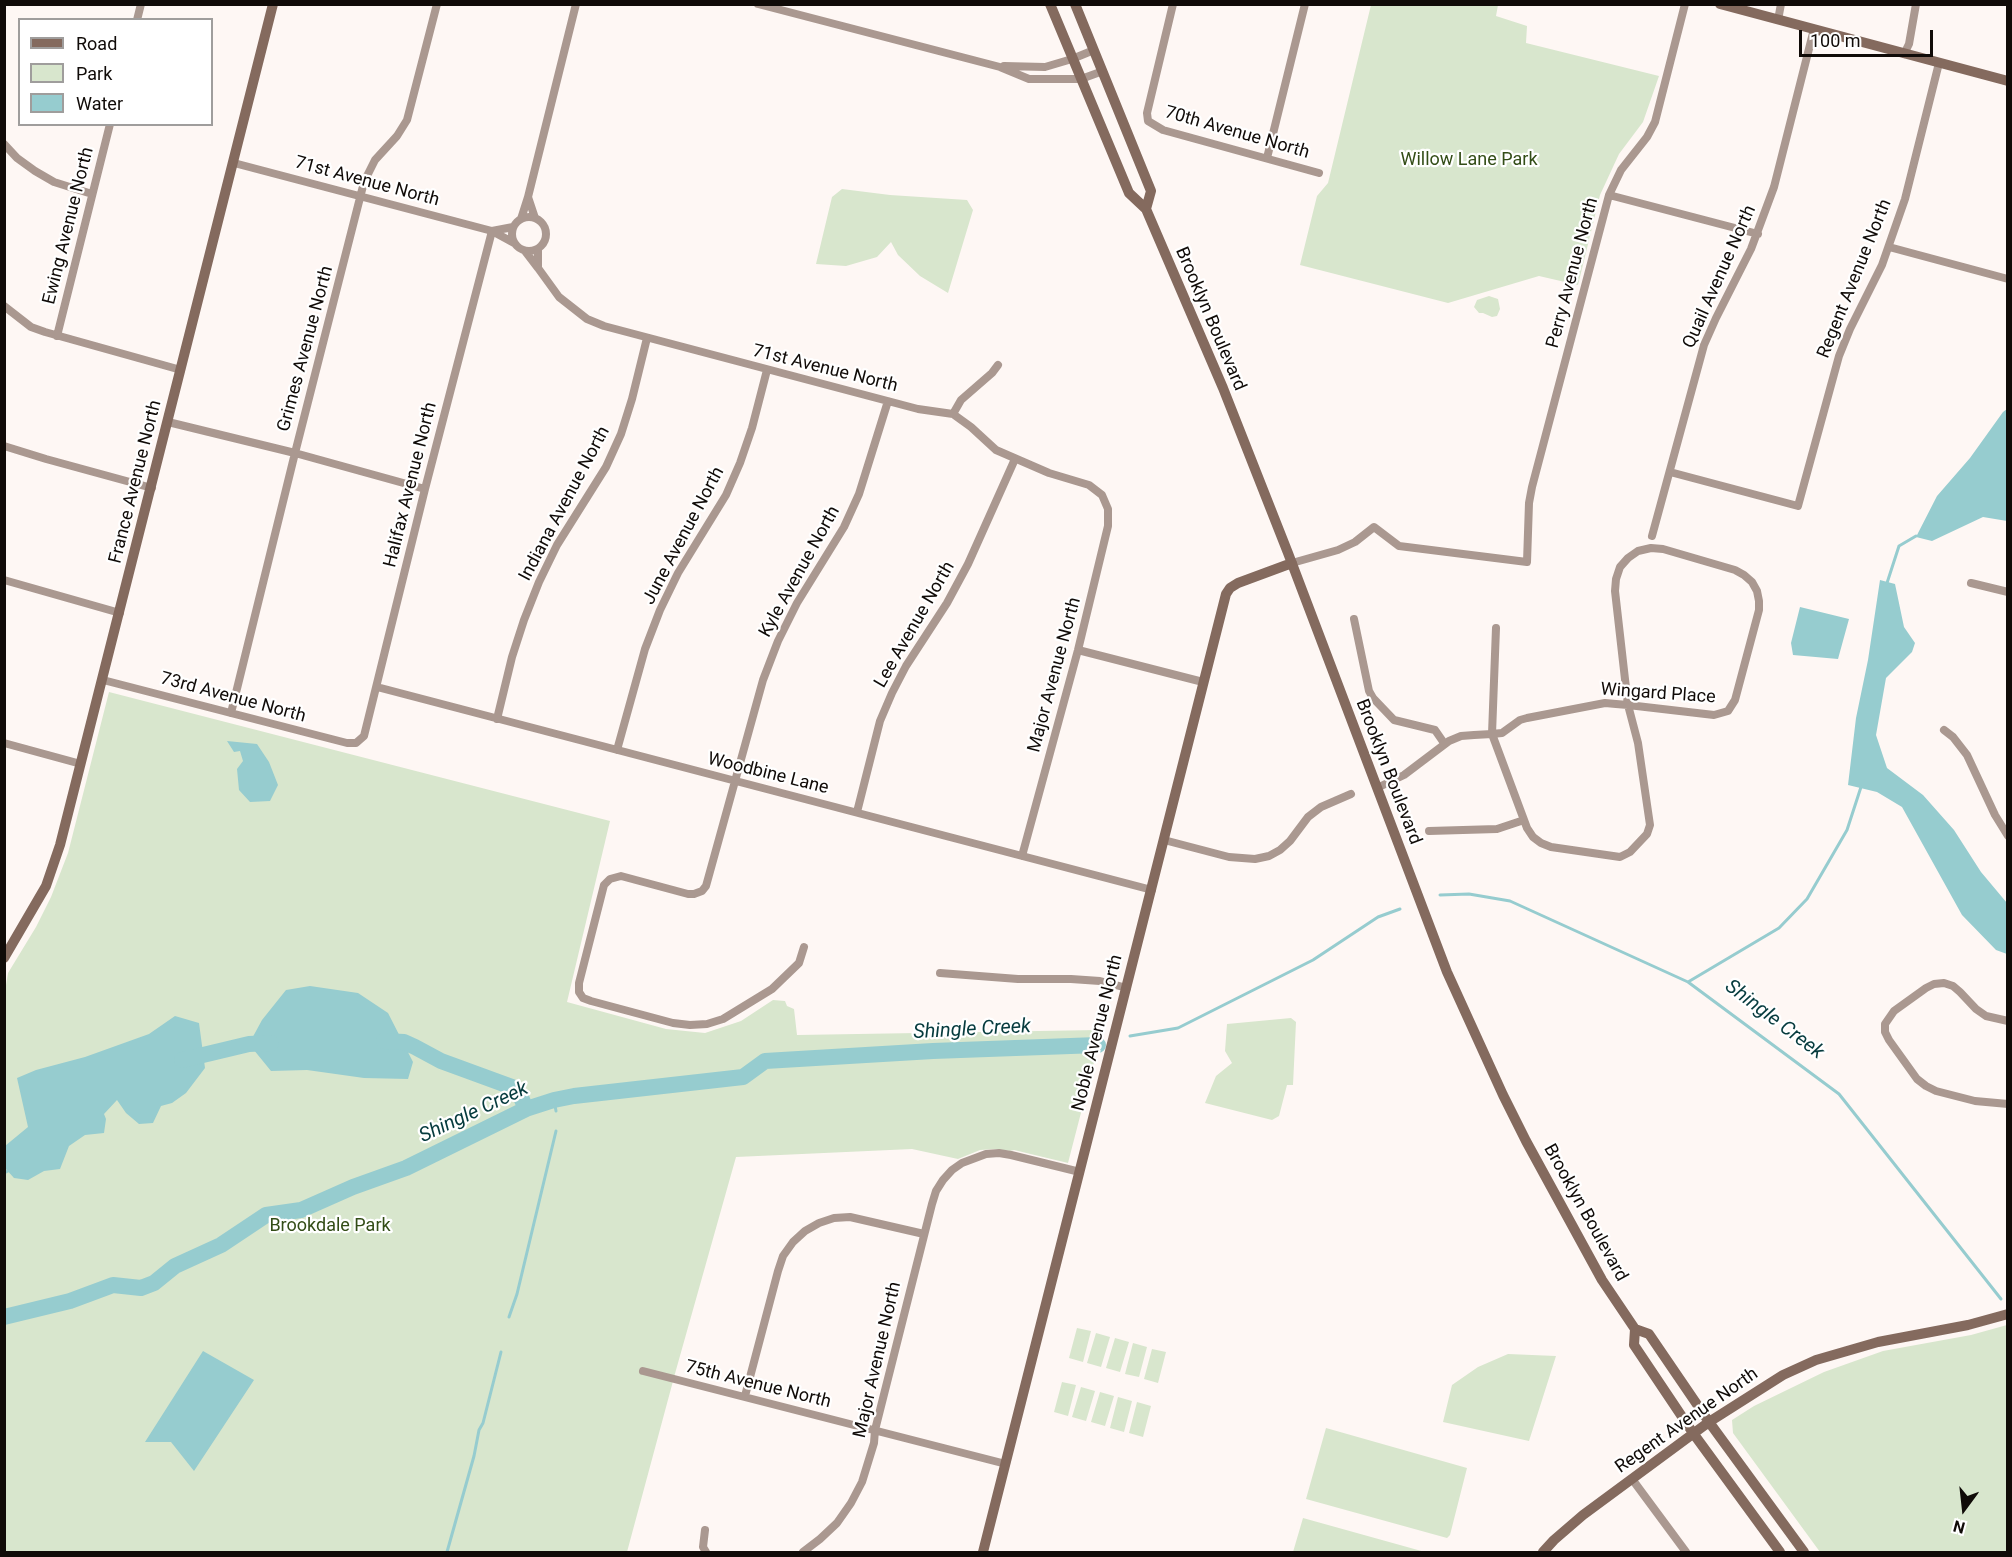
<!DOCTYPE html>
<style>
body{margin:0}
#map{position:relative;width:2012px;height:1557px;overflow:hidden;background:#fef7f4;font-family:Roboto,sans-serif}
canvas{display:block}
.frame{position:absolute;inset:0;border:6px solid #100b08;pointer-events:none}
.legend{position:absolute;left:18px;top:18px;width:195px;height:108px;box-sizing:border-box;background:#fff;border:2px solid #9f9d9c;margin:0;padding:8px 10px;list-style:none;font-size:18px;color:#100b08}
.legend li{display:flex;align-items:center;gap:12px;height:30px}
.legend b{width:30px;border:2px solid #9f9d9c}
.north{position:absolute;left:1934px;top:1479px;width:60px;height:60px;-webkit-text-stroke:4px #fff;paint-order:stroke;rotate:195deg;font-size:16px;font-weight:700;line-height:24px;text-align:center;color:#100b08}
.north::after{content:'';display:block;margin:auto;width:21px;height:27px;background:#100b08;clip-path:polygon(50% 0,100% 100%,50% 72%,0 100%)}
.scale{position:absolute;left:1799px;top:30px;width:134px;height:27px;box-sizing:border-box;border:3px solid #100b08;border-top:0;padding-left:8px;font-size:18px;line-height:21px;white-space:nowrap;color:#100b08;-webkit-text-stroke:4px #fff;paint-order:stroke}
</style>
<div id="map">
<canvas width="2012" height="1557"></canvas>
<div class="frame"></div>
<ul class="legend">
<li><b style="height:8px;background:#846a5e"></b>Road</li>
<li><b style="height:16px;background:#d8e6cd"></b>Park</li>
<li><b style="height:16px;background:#96cccf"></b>Water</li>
</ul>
<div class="north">N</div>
<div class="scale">100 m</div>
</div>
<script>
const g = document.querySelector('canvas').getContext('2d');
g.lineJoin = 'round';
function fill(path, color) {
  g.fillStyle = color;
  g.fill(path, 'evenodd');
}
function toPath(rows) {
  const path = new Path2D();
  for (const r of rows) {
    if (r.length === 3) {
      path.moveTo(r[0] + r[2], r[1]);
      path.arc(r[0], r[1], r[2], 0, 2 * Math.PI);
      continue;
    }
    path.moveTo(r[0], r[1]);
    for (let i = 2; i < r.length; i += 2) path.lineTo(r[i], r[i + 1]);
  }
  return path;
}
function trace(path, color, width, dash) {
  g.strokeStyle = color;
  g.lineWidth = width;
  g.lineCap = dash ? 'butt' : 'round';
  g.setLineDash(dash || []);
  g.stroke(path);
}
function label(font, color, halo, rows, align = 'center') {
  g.font = font + ' Roboto,sans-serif';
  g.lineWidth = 4.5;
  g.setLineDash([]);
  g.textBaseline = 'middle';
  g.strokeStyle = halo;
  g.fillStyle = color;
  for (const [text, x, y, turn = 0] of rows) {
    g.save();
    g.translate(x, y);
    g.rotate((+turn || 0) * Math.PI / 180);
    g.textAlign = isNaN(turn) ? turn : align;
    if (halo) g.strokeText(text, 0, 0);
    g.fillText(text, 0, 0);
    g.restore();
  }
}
fill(toPath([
 [1371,5,1498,5,1496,16,1527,26,1526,43,1659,76,1643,122,1619,154,1600,195,1578,285,1539,276,1448,303,1300,265,1317,196,1328,183],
 [842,189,890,195,967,200,973,210,948,293,920,276,898,255,891,242,877,257,846,266,816,264,832,197],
 [1489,296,1498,299,1500,309,1497,316,1492,317,1483,313,1479,313,1474,307,1477,300],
 [109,692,610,821,567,1002,666,1029,705,1033,741,1021,773,1000,785,1001,787,1006,794,1009,797,1035,1099,1030,1096,1043,1099,1043,1068,1163,1014,1150,1010,1151,996,1149,980,1150,958,1159,912,1149,736,1157,676,1370,627,1552,5,1552,5,991,8,973,36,927,51,897,68,853],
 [1291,1018,1296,1022,1293,1085,1287,1085,1279,1116,1272,1120,1205,1103,1216,1076,1232,1063,1225,1051,1227,1024],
 [2007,1325,2007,1552,1820,1552,1733,1433,1732,1420,1754,1406,1824,1372,1883,1351,1971,1335],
 [1077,1328,1091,1331,1083,1362,1069,1358],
 [1096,1333,1110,1337,1101,1367,1087,1363],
 [1115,1338,1129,1342,1120,1372,1106,1368],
 [1133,1343,1147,1347,1139,1377,1125,1374],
 [1152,1349,1166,1352,1158,1383,1144,1379],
 [1508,1354,1556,1356,1529,1441,1443,1422,1452,1385,1478,1367],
 [1062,1382,1076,1385,1068,1416,1054,1412],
 [1081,1387,1095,1391,1086,1421,1072,1417],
 [1100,1392,1114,1396,1105,1426,1091,1422],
 [1118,1397,1132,1401,1124,1432,1110,1428],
 [1137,1402,1151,1406,1143,1437,1129,1433],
 [1326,1428,1467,1468,1450,1535,1447,1538,1306,1499],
 [1303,1518,1425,1552,1293,1552]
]), '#d8e6cd');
fill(toPath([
 [2007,409,2007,521,1983,517,1932,541,1916,537,1937,496,1970,458,2003,412],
 [1880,580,1895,584,1904,627,1915,643,1912,652,1886,678,1876,735,1887,768,1923,795,1954,830,1981,872,2007,903,2007,954,1996,950,1962,915,1902,807,1877,792,1848,785,1856,718,1868,660],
 [1800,607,1849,619,1838,659,1793,655,1791,643],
 [227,741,257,744,269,762,278,785,270,801,250,802,239,790,237,769,243,761,240,751,234,752],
 [310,986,358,993,388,1013,413,1062,408,1079,364,1078,307,1070,271,1071,249,1044,262,1020,286,990],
 [175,1016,199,1023,205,1068,186,1093,172,1103,161,1106,153,1123,139,1124,126,1113,117,1100,104,1114,106,1119,104,1133,85,1135,69,1146,60,1169,44,1171,28,1180,14,1178,5,1168,5,1146,28,1127,17,1078,36,1070,85,1057,149,1034],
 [203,1351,254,1380,194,1471,171,1442,145,1442]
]), '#96cccf');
trace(toPath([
 [1887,583,1899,546,1916,536],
 [1440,895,1469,894,1510,901,1688,982,1839,1094,2001,1299],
 [1688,982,1779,928,1807,899,1847,830,1861,787],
 [1130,1036,1178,1028,1313,960,1378,917,1400,909],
 [554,1100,556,1111],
 [4,1173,8,1171],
 [509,1317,517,1294,556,1131],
 [447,1552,474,1456,479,1430,483,1423,501,1352]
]), '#96cccf', 3);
trace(toPath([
 [384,1041,404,1042,415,1047,441,1061,512,1087,520,1095,526,1109],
 [182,1060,249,1044,271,1043],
 [4,1317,70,1301,113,1285,141,1288,154,1283,175,1266,221,1245,266,1215,301,1210,353,1187,406,1168,526,1109,554,1100,574,1096,743,1077,765,1061,933,1051,1098,1045]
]), '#96cccf', 16);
trace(toPath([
 [758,4,1000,67,1029,79,1081,79,1103,71],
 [1173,4,1147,113,1148,121,1163,130,1319,173],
 [137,20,141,4],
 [1778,20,1781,4],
 [1904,54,1909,44,1916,4],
 [1004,66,1045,67,1072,59,1094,50],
 [4,144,17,158,35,171,54,182,92,194],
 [1267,158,1305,4],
 [234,163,492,231,514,243],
 [1609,195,1758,234],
 [528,197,576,4],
 [529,234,17],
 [521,219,528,197,535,218],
 [492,231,513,227],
 [1889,247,2008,279],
 [525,251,538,268,538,249],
 [538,268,559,297,587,319,604,326,918,409,953,414,971,427,996,450,1049,473,1089,485,1102,495,1108,509,1108,526,1078,650,1022,856],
 [4,306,31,327,45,332,181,370],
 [57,336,110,124],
 [953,414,961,400,992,373,998,365],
 [168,422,295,453,425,489],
 [4,446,46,459,152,488],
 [1670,472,1798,506,1839,356,1850,329,1882,265,1905,199,1939,63],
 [1652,536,1704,345,1716,318,1751,249,1774,187,1814,29],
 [1292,563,1338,550,1355,542,1374,527,1399,546,1527,562,1529,503,1532,487,1609,195,1621,170,1647,137,1655,122,1685,4],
 [4,580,120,613],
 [1971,583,2008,592],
 [1354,619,1369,691,1373,698,1394,720,1435,730,1444,743],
 [1078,650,1203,682],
 [103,680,347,743,356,743,364,736,425,489,492,231],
 [377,687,1152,890],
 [231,713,295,453,364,182,375,160,397,136,407,120,437,4],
 [497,719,512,657,524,620,539,582,557,545,606,467,621,434,632,399,647,338],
 [1944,730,1953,737,1967,755,1995,815,2008,836],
 [4,743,81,764],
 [617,750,645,649,660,610,678,573,726,495,740,463,752,428,767,370],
 [1377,788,1404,775,1449,741,1461,736,1474,735,1492,734,1502,733,1520,720,1527,718,1605,703,1616,704,1628,705,1714,715,1728,711,1735,700,1759,610,1759,601,1757,591,1752,582,1744,575,1735,570,1663,549,1651,548,1638,551,1628,558,1620,567,1616,579,1615,591,1626,688,1628,705,1638,743,1650,825,1647,834,1630,852,1620,857,1551,847,1541,843,1533,837,1527,828,1492,734,1496,628],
 [857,812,880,721,892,693,906,666,947,603,968,564,1015,459],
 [1429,831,1497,829,1524,820],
 [1164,840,1229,857,1255,859,1269,856,1280,850,1290,841,1308,817,1321,807,1351,794],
 [804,947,799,963,772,989,723,1019,707,1024,690,1025,673,1023,591,1001,583,998,579,992,579,983,604,885,610,879,621,876,688,894,694,894,702,891,706,886,763,680,778,641,797,603,844,527,859,494,888,401],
 [940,973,1018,979,1071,979,1100,981,1127,988],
 [2008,1021,1986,1016,1976,1009,1960,992,1953,986,1944,983,1934,984,1926,988,1894,1011,1885,1024,1885,1032,1889,1040,1917,1079,1926,1086,1936,1091,1975,1101,2008,1104],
 [643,1371,1006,1464],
 [745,1396,778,1271,783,1256,793,1242,805,1231,819,1223,834,1218,850,1217,924,1234],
 [1632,1479,1686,1552],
 [705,1530,703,1547,706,1552],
 [803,1552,820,1539,837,1523,851,1503,862,1482,874,1443,875,1430,932,1204,936,1191,943,1180,952,1170,962,1163,986,1154,999,1153,1011,1155,1080,1172]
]), '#aa9890', 8);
trace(toPath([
 [1050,4,1129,193,1146,209,1223,388,1288,553,1447,972,1503,1095,1526,1141,1602,1280,1635,1329,1634,1345,1693,1433,1780,1552],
 [1075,4,1151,191,1146,209],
 [1720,4,2008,81],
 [4,958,46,886,60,845,273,4],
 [1635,1329,1649,1334,1709,1422,1804,1552],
 [983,1552,1226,594,1230,588,1238,583,1292,563],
 [1543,1552,1554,1540,1583,1515,1709,1422,1783,1375,1816,1360,1878,1342,1968,1325,2008,1314]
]), '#846a5e', 10);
label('18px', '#100b08', '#fff', [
 ["70th Avenue North",1237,133,16],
 ["71st Avenue North",367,182,15],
 ["Ewing Avenue North",69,226,-76],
 ["Perry Avenue North",1573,273,-75],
 ["Quail Avenue North",1720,277,-66],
 ["Regent Avenue North",1855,279,-68],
 ["Brooklyn Boulevard",1210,319,67],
 ["Grimes Avenue North",306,349,-75],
 ["71st Avenue North",825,369,14],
 ["France Avenue North",136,482,-76],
 ["Halifax Avenue North",411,485,-76],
 ["Indiana Avenue North",565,504,-62],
 ["June Avenue North",684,536,-62],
 ["Kyle Avenue North",800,572,-61],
 ["Lee Avenue North",915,625,-60],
 ["Major Avenue North",1055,675,-75],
 ["Wingard Place",1658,694,4],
 ["73rd Avenue North",233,698,15],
 ["Brooklyn Boulevard",1388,772,69],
 ["Woodbine Lane",768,774,14],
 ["Noble Avenue North",1098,1033,-76],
 ["Brooklyn Boulevard",1585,1213,61],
 ["Major Avenue North",878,1360,-77],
 ["75th Avenue North",758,1385,14],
 ["Regent Avenue North",1687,1421,-35]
]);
label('18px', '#334d17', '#fff', [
 ["Willow Lane Park",1469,160],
 ["Brookdale Park",330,1226]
]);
label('italic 20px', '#063b3e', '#fff', [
 ["Shingle Creek",1774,1020,37],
 ["Shingle Creek",972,1030,-3],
 ["Shingle Creek",474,1113,-25]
]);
</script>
